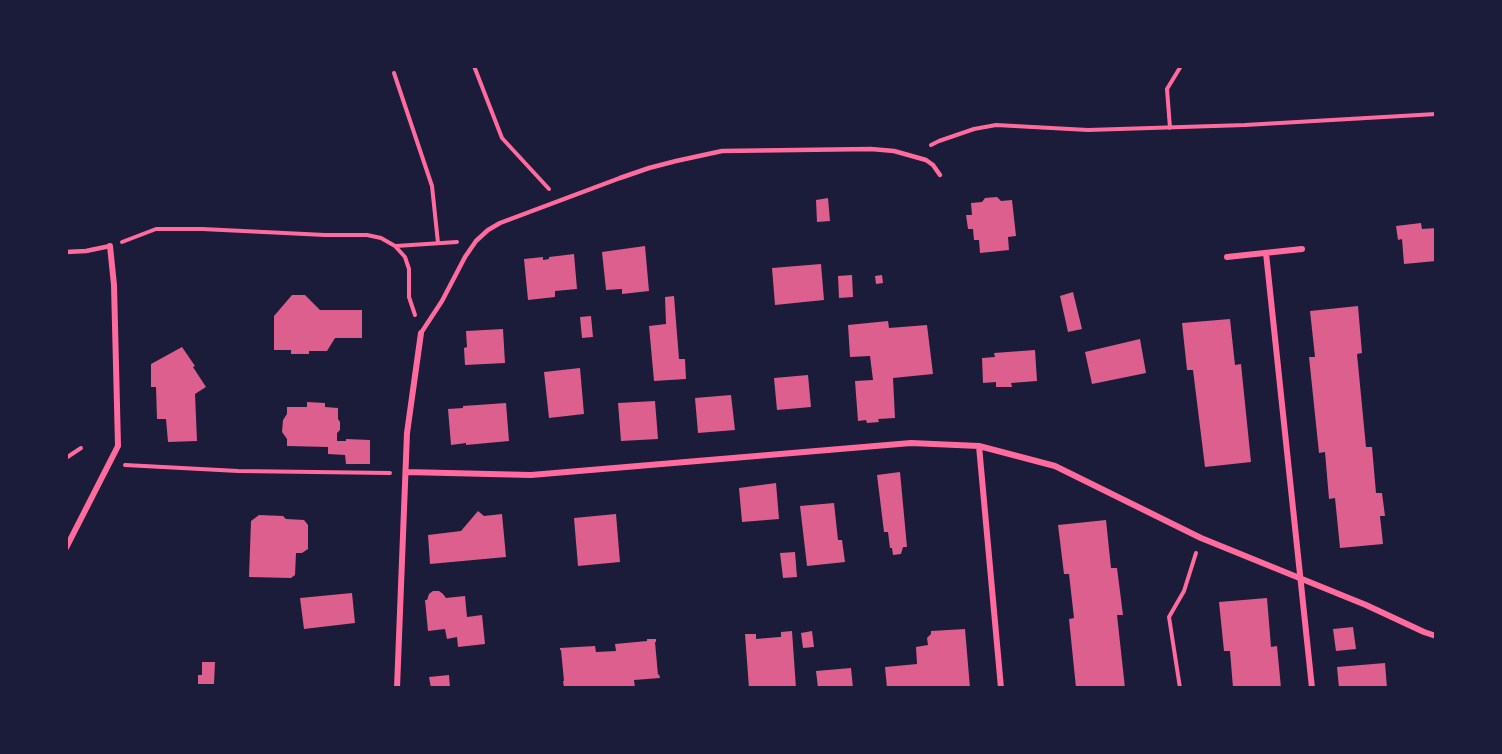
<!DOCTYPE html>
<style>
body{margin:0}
#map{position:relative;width:1502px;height:754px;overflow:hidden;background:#1b1b3a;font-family:"Public Sans",sans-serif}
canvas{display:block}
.frame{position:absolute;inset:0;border:68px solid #1b1b3a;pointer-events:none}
</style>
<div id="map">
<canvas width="1502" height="754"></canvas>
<div class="frame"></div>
</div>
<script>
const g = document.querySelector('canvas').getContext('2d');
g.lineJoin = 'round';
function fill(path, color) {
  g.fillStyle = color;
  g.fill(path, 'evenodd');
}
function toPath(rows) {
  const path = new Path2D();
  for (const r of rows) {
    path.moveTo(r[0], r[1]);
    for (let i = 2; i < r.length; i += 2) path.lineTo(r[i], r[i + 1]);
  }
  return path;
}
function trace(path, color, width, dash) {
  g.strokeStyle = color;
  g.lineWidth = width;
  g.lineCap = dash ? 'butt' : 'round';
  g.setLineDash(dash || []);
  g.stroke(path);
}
fill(toPath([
 [997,197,1001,201,1012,200,1016,236,1008,237,1009,250,980,253,979,240,974,240,973,229,968,229,966,215,972,215,971,203,982,202,985,198],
 [828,198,830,221,817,222,816,200],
 [1421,223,1422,229,1436,228,1436,261,1404,264,1402,239,1398,240,1396,226],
 [645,246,649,291,622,294,622,289,606,290,602,252],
 [574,254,577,289,555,291,555,297,528,300,524,259,543,257,543,260,549,259,549,257],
 [821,264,824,300,775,305,772,268],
 [852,275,853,297,839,298,838,276],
 [882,275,883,283,876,284,875,276],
 [1073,292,1082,329,1068,332,1060,296],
 [292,295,305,295,320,310,362,310,362,338,335,338,327,351,309,351,309,354,291,354,291,350,274,350,274,316],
 [674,296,679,359,685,359,686,379,654,381,649,326,666,324,665,297],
 [1358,306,1362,353,1357,354,1366,447,1372,447,1376,493,1382,493,1385,516,1380,516,1383,544,1340,548,1335,498,1329,499,1325,452,1319,453,1309,357,1315,357,1310,311],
 [591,316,593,337,582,338,580,317],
 [1230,319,1235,365,1241,364,1251,462,1205,467,1193,370,1187,370,1182,323],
 [888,321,889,328,927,325,933,374,893,378,895,418,878,419,879,422,867,423,866,420,858,421,855,381,873,380,870,356,850,357,848,325],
 [503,329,505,363,465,365,464,348,467,347,466,331],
 [1140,339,1146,373,1092,384,1085,352],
 [182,347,195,366,193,367,206,387,195,394,197,441,168,442,166,419,157,419,156,387,151,387,151,364],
 [1035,350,1037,381,1011,383,1012,387,996,387,996,382,983,383,982,358,995,357,994,353],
 [580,368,584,414,549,418,544,372],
 [808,375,811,407,777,410,774,378],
 [731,395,735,430,698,433,695,398],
 [655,401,658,439,621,441,618,403],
 [307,402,325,403,325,407,338,408,338,419,340,422,340,430,337,433,337,441,346,441,346,439,370,440,370,464,346,464,345,455,328,454,328,447,287,446,287,439,282,432,283,420,287,414,287,407,307,407],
 [506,403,509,441,466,445,466,443,451,445,448,409,463,408,463,406],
 [900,472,907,547,903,547,901,554,893,555,892,548,890,548,888,532,884,532,877,475],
 [776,483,779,519,742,522,739,488],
 [834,503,838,540,842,540,845,562,807,566,800,506],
 [478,511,484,516,502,514,506,557,430,564,428,535,461,531],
 [616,514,620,562,578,566,574,518],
 [259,515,283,516,286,519,304,520,308,525,308,549,302,553,296,553,295,575,291,578,249,577,251,521],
 [1106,520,1111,568,1117,568,1123,615,1117,615,1125,688,1076,688,1069,619,1074,618,1069,574,1064,574,1058,525],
 [795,552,797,577,783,578,780,553],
 [433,591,439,591,443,594,446,598,465,596,467,617,482,615,485,644,458,647,457,637,447,639,445,629,428,631,425,600,427,600,429,594],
 [352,593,355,623,304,629,300,598],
 [1267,598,1271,647,1277,646,1281,688,1233,688,1230,651,1224,651,1219,602],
 [1353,627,1356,649,1336,651,1333,629],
 [965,629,970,688,887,688,885,667,917,664,916,647,928,645,927,638,931,634,931,631],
 [792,631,796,688,749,688,745,634,756,634,756,639,779,637,781,637,781,632],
 [812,631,814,647,803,648,801,633],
 [647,639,656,639,656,642,655,642,658,675,659,674,660,678,634,680,635,688,564,688,563,681,564,681,561,650,560,650,560,648,595,646,596,652,616,651,615,644,647,641],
 [202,662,215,662,214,684,198,684,198,675,202,675],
 [1385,663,1387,688,1339,688,1337,667],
 [851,668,853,688,818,688,816,671],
 [449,675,450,688,431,688,429,677]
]), '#dd5f8e');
trace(toPath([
 [474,66,502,138,549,189],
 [394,73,432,186,438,243],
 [1170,128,1167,89,1181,66],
 [931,145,939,141,974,129,996,125,1088,130,1245,125,1436,114],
 [122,242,156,229,202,229,325,235,367,235,381,238,395,246,405,257,409,269,409,297,415,315],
 [396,246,457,242],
 [66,458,81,448],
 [125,465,238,471,390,473],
 [1180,688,1169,617,1184,591,1196,553]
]), '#ff6b9d', 4);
trace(toPath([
 [66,252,86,251,110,246],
 [421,333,442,301,465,257,476,241,488,230,500,223,620,178,649,168,676,161,722,151,871,149,894,151,926,160,933,165,940,175]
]), '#ff6b9d', 4.5);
trace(toPath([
 [1266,253,1312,688],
 [1227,257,1302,249],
 [979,446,1001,688],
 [406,472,531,475,911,443,979,446,1055,466,1201,538,1366,605,1424,632,1436,636],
 [66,548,118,446,114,285,110,246],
 [397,688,407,433,421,333]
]), '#ff6b9d', 6);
</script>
